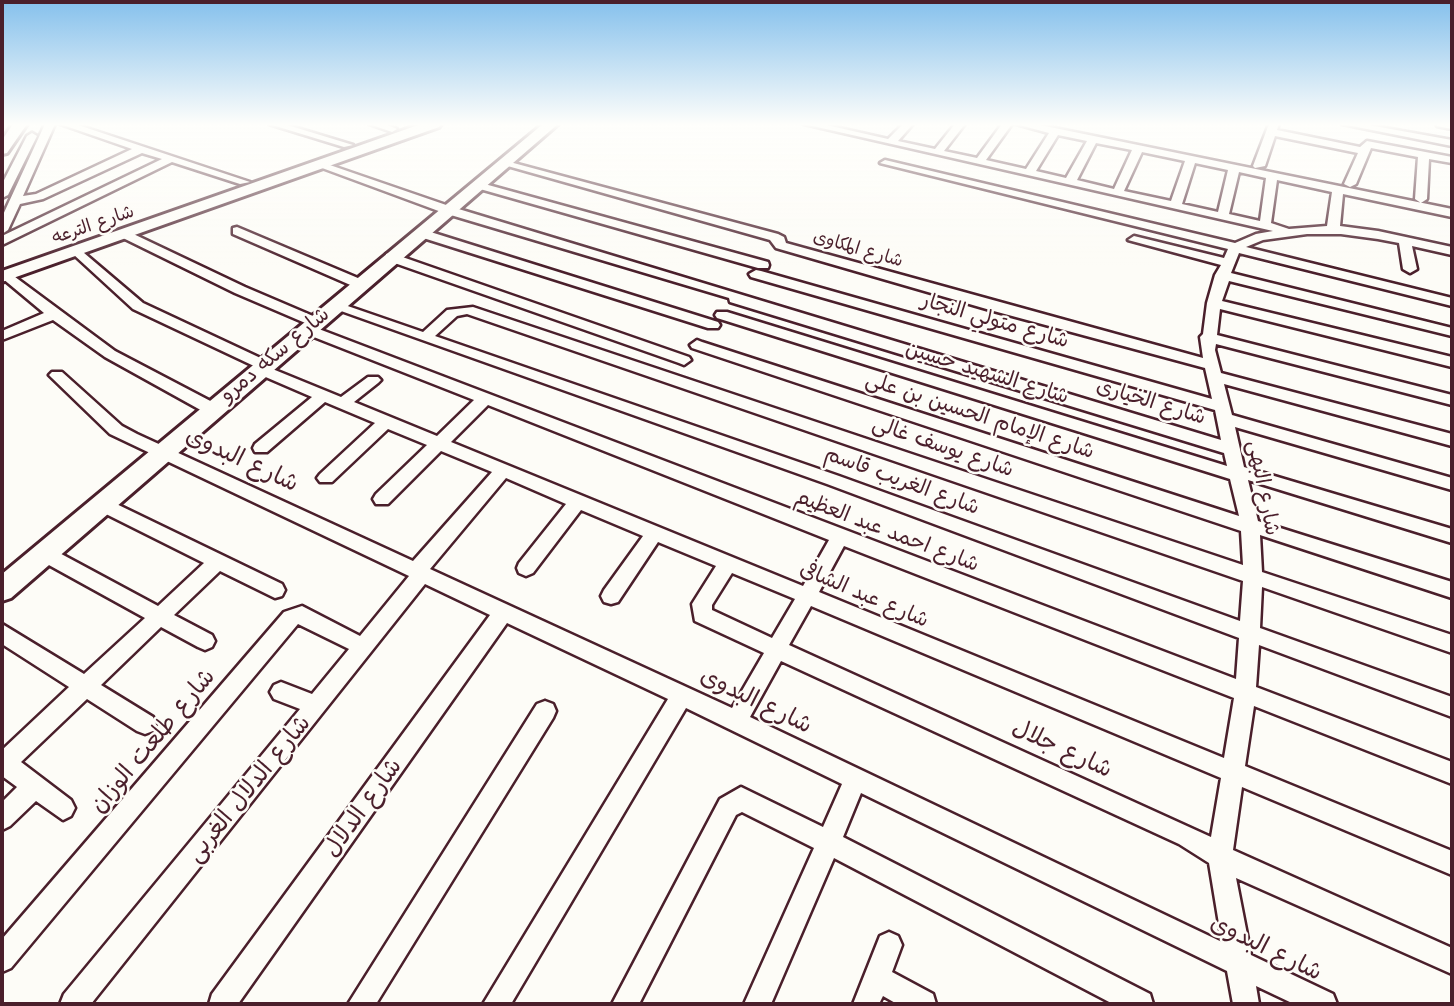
<!DOCTYPE html>
<meta charset="utf-8">
<style>
body{margin:0}
#map{position:relative;width:1454px;height:1006px;overflow:hidden;background:#fdfcf7;font-family:"Playpen Sans",sans-serif}
canvas{display:block}
.frame{position:absolute;inset:0;border:4px solid #4a1f2b;pointer-events:none}
</style>
<div id="map">
<canvas width="1454" height="1006"></canvas>
<div class="frame"></div>
</div>
<script>
const g = document.querySelector('canvas').getContext('2d');
g.lineJoin = 'round';
function toPath(rows) {
  const path = new Path2D();
  for (const r of rows) {
    path.moveTo(r[0], r[1]);
    for (let i = 2; i < r.length; i += 2) path.lineTo(r[i], r[i + 1]);
  }
  return path;
}
function trace(path, color, width, dash) {
  g.strokeStyle = color;
  g.lineWidth = width;
  g.lineCap = dash ? 'butt' : 'round';
  g.setLineDash(dash || []);
  g.stroke(path);
}
function fill(path, color) {
  g.fillStyle = color;
  g.fill(path, 'evenodd');
}
function label(font, color, halo, rows, align = 'center') {
  g.font = font + ' "Playpen Sans","Playpen Sans Arabic",sans-serif';
  g.lineWidth = 5;
  g.setLineDash([]);
  g.textBaseline = 'middle';
  g.strokeStyle = halo;
  g.fillStyle = color;
  for (const [text, x, y, turn = 0] of rows) {
    g.save();
    g.translate(x, y);
    g.rotate((+turn || 0) * Math.PI / 180);
    g.textAlign = isNaN(turn) ? turn : align;
    if (halo) g.strokeText(text, 0, 0);
    g.fillText(text, 0, 0);
    g.restore();
  }
}
const street = toPath([
 [45,124,55,124,23,196,36,194,132,149,60,124,75,124,250,182,240,184,172,162,2,245,2,236,162,159,142,153,43,199,20,204,8,230,2,234,2,217,45,124],
 [269,124,284,124,353,145,344,147,269,124],
 [369,124,385,124,397,129,392,132,369,124],
 [804,124,822,124,888,139,903,124,913,124,898,141,935,149,955,124,965,124,944,151,977,158,1002,124,1012,124,986,160,1026,169,1049,133,1016,124,1035,124,1452,209,1452,217,1343,194,1340,226,1378,231,1452,247,1452,255,1412,246,1417,269,1410,273,1403,269,1399,243,1378,239,1341,234,1307,234,1263,240,1246,247,1452,298,1452,306,1239,253,1231,273,1452,328,1452,336,1229,281,1222,301,1452,357,1452,367,1220,309,1217,335,1452,395,1452,405,1216,344,1215,350,1221,373,1452,434,1452,446,1224,384,1232,415,1452,478,1452,490,1235,427,1244,467,1452,529,1452,543,1248,480,1258,521,1452,582,1452,598,1260,535,1262,572,1452,635,1452,653,1262,587,1260,628,1452,697,1452,717,1259,645,1256,687,1452,762,1452,784,1254,706,1245,766,1452,851,1452,875,1242,787,1233,850,1452,948,1452,974,1236,878,1251,955,1333,994,1337,1004,1294,1004,1256,986,1259,1004,1233,1004,1227,971,861,793,843,837,1150,994,1153,1004,1113,1004,834,858,771,1004,744,1004,814,848,742,812,736,815,639,1004,612,1004,720,799,741,787,823,827,842,784,686,708,511,1004,483,1004,668,699,507,623,238,1004,209,1004,212,994,490,615,425,584,91,1004,60,1004,64,994,300,709,274,699,270,692,274,685,281,682,312,694,349,649,298,624,11,968,2,972,2,939,284,612,302,606,360,636,409,576,110,434,52,378,49,375,52,372,62,372,122,426,137,434,413,561,492,472,441,451,388,504,376,504,373,499,376,494,427,445,388,429,332,482,320,482,317,478,320,474,375,423,325,402,267,452,255,452,253,448,255,444,312,397,254,372,254,366,133,309,73,254,73,248,77,247,143,303,269,362,270,368,341,397,368,377,378,377,381,380,378,383,354,402,437,436,474,400,301,332,301,326,311,326,1236,679,1239,638,827,484,327,306,329,303,339,303,423,332,447,310,473,307,1243,565,1241,531,692,348,690,345,697,340,702,342,1239,516,1230,479,717,318,715,315,717,312,727,312,1227,466,1224,453,730,302,729,298,444,213,314,165,324,163,452,207,1221,440,1215,410,751,277,749,274,756,270,761,271,1212,399,1205,368,990,310,776,248,770,240,497,163,506,161,778,234,784,237,786,243,1203,358,1200,337,1203,334,1207,303,1215,275,1221,265,1128,240,1134,236,1224,258,1228,249,880,163,885,160,1235,243,1256,234,1273,231,804,124],
 [1058,135,1087,141,1066,178,1036,171,1058,135],
 [1096,143,1132,150,1114,189,1077,180,1096,143],
 [1142,152,1185,161,1171,201,1124,191,1142,152],
 [1195,163,1228,170,1218,212,1182,204,1195,163],
 [1239,172,1266,178,1260,221,1229,214,1239,172],
 [1277,180,1332,192,1327,226,1289,229,1271,223,1277,180],
 [467,314,1243,581,1240,621,839,476,435,336,457,316,467,314],
 [488,405,829,540,803,586,451,442,488,405],
 [506,478,566,504,519,563,517,568,519,573,526,576,533,573,581,510,643,536,604,590,601,596,604,602,611,604,618,602,658,542,716,566,692,604,695,621,764,653,732,708,430,569,506,478],
 [844,546,1234,698,1224,758,819,592,844,546],
 [732,573,795,599,772,638,712,610,712,605,732,573],
 [811,606,1221,778,1211,837,789,645,811,606],
 [781,661,1179,844,1209,863,1222,942,750,717,781,661],
 [1269,124,1279,124,1277,130,1360,147,1367,141,1452,157,1452,163,1429,159,1427,199,1421,203,1415,199,1418,157,1371,148,1356,184,1350,187,1344,184,1358,153,1275,136,1265,166,1255,168,1253,166,1269,124],
 [1342,124,1363,124,1452,140,1452,146,1342,124],
 [1436,124,1452,124,1452,129,1437,126,1436,124],
 [32,133,37,136,8,195,2,198,2,184,27,136,32,133],
 [473,183,481,183,768,262,769,265,768,268,758,268,473,187,473,183],
 [237,227,365,281,367,284,360,288,355,287,233,234,233,228,237,227],
 [421,229,718,322,720,325,718,328,708,328,417,236,415,233,421,229],
 [125,230,245,287,320,319,322,322,315,326,310,325,235,293,121,237,121,231,125,230],
 [391,253,689,357,691,360,684,365,679,363,386,260,386,254,391,253],
 [7,271,115,351,218,405,220,409,218,413,206,413,105,357,53,320,2,340,2,331,44,313,2,278,2,272,7,271],
 [104,498,282,584,285,590,282,596,275,598,220,571,174,615,212,635,215,641,212,647,205,650,198,647,161,627,101,685,153,717,156,724,153,731,145,734,137,731,87,699,21,762,71,800,75,808,71,816,63,820,36,801,10,826,2,830,2,802,17,787,2,776,2,750,69,687,2,644,2,624,84,674,145,618,38,559,36,554,38,549,45,547,52,549,158,606,204,563,98,510,95,505,98,500,104,498],
 [545,701,553,704,556,711,553,718,376,1004,348,1004,537,704,545,701],
 [889,932,898,936,902,945,892,972,933,994,936,1004,897,1004,883,996,879,1004,853,1004,880,936,889,932]
]);
const secondary = toPath([
 [13,124,27,124,7,153,2,154,2,140,13,124],
 [421,124,441,124,439,127,2,282,2,271,421,124],
 [543,124,558,124,11,598,2,601,2,574,543,124]
]);
trace(street, '#4a1f2b', 5);
trace(secondary, '#4a1f2b', 6);
fill(street, '#fdfcf7');
fill(secondary, '#fdfcf7');
const sky = g.createLinearGradient(0, 0, 0, 265);
sky.addColorStop(0, '#85c0ec');
sky.addColorStop(0.47, '#fefefb');
sky.addColorStop(1, '#fefefb00');
g.fillStyle = sky;
g.fillRect(0, 0, 1454, 265);
label('18px', '#4a1f2b', '#fdfcf7', [
 ["شارع الترعه",93,225,-19],
 ["شارع المكاوى",858,249,16]
]);
label('21px', '#4a1f2b', '#fdfcf7', [
 ["شارع متولي النجار",995,321,16],
 ["شارع سكه دمرو",275,355,-40],
 ["شارع الشهيد حسين",987,373,17],
 ["شارع الخيارى",1151,402,17],
 ["شارع الإمام الحسين بن على",980,416,18],
 ["شارع يوسف غالى",943,447,19],
 ["شارع الغريب قاسم",902,481,20],
 ["شارع البهى",1263,488,79],
 ["شارع احمد عبد العظيم",887,531,21],
 ["شارع عبد الشافى",864,595,23]
]);
label('24px', '#4a1f2b', '#fdfcf7', [
 ["شارع البدوى",242,460,25],
 ["شارع البدوى",756,701,26],
 ["شارع طلعت الوزان",153,741,-50],
 ["شارع جلال",1062,749,25],
 ["شارع الدلال الغربى",249,789,-51],
 ["شارع الدلال",363,808,-54],
 ["شارع البدوى",1266,948,26]
]);
</script>
